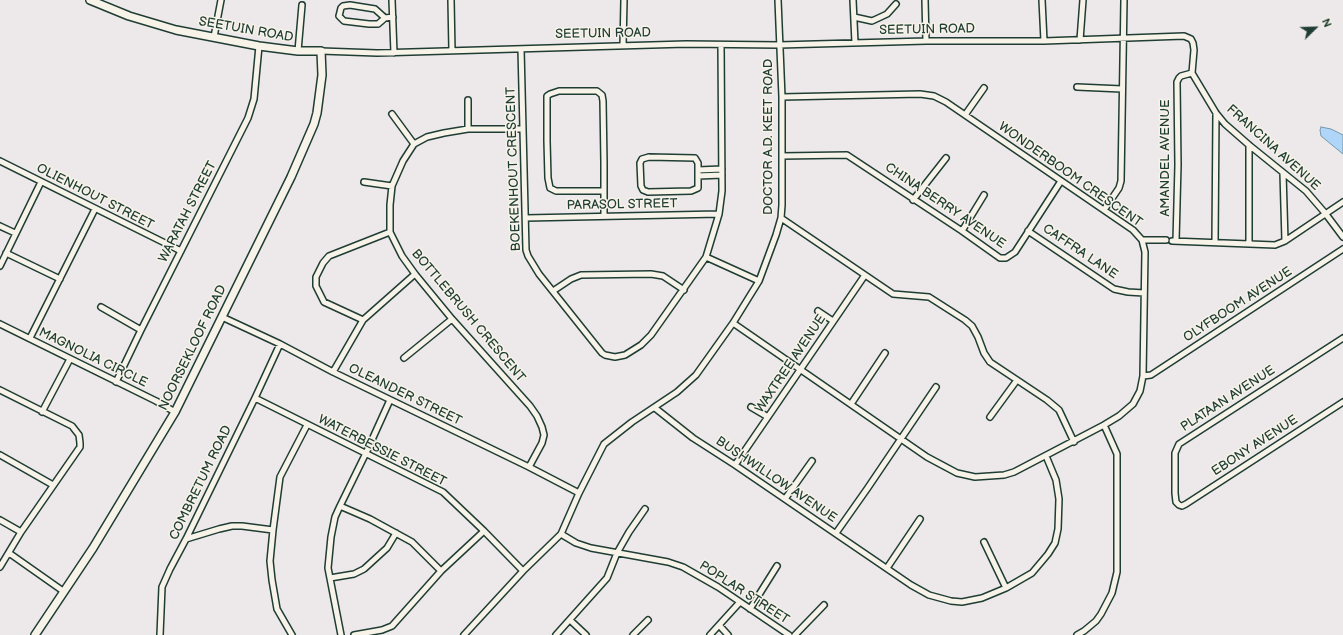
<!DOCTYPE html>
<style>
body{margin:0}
#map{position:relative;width:1343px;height:635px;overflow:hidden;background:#ede8e9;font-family:"Balsamiq Sans",sans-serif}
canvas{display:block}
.north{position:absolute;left:1295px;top:8px;width:40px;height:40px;-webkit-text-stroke:3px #f7f3e8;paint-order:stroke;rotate:67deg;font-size:11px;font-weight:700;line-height:16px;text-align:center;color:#1f3d34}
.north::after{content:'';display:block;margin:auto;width:14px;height:18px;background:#1f3d34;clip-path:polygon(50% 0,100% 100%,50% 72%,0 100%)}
</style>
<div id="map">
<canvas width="1343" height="635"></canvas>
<div class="north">N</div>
</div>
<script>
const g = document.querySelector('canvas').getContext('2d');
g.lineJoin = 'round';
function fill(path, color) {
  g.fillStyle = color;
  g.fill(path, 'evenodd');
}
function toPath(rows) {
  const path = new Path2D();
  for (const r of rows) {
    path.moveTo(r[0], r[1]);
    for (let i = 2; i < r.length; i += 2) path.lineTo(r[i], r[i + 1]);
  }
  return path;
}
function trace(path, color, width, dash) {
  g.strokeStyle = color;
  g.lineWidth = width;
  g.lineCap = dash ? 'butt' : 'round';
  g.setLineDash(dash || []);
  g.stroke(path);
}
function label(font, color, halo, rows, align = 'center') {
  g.font = font + ' "Balsamiq Sans",sans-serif';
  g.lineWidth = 3;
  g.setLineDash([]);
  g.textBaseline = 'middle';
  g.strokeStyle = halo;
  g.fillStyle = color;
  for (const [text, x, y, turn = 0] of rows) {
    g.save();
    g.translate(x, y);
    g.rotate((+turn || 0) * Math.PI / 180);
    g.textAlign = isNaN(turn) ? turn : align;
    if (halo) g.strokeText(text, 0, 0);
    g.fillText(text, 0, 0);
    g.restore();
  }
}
const water = toPath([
 [1321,127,1331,129,1343,135,1343,154,1321,136,1320,130,1321,127]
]);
fill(water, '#afd6f9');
trace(water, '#7599aa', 1);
const street = toPath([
 [392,0,394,53],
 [451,0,452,51],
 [853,0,855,43],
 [925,0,926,41],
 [1042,0,1044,41],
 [854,17,872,21,887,14,896,4],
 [385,18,375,9,350,5,343,6,341,8,339,16,344,21,369,24,378,24,385,18,393,17],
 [214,37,221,0],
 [1080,40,1083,0],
 [623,46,624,0],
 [521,49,526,250,528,256,539,274,602,353,605,355,615,357,625,355,641,345,651,335,706,257,719,214,722,191,721,45],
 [298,51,302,5],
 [321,51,377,53,686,44,779,45,926,41,1044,41,1184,36,1191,39,1193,43,1194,50,1192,73],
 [1192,73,1216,113,1225,124,1249,145,1306,191,1325,213,1343,237],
 [1077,87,1122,89],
 [392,114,414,144],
 [965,115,984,88],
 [468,129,468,100],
 [523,129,468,129,444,133,427,137,414,144,403,161,392,186,390,205,390,232,402,256,415,274,452,319,530,406,537,416,542,427,544,435,542,443,529,467],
 [1249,145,1249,244],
 [782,156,847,155,962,231,1000,258,1006,258,1015,252,1061,181],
 [649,157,695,158,698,163,698,188,691,191,648,192,643,190,641,186,640,163,642,159,649,157],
 [0,161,181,251],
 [698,170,722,169],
 [1283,173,1285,241],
 [698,176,722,175],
 [364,182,392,186],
 [604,191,556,191,550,188,548,178,547,141,547,96,550,94,559,91,597,91,602,95,603,101,604,163,604,216],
 [913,200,946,158],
 [1104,210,1119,188,1121,181,1124,0],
 [526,218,719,214],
 [781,218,893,294,929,297,965,320,972,326,978,337,984,353,990,362,1047,400,1059,410,1074,442],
 [0,226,15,233],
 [962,231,984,195],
 [1028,231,1114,289,1128,292,1144,293],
 [1142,240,1166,240],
 [1172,241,1275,245,1285,241,1343,202],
 [1176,241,1178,165,1177,82,1179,78,1181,76,1192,73],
 [1215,242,1216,113],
 [6,253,60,279],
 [706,257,759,281],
 [0,266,41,182],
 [553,291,571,279,581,275,651,274,663,276,684,290],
 [101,307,141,330],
 [818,311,833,321],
 [222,317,280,344,333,372,529,467,579,493],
 [363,320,324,302,316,286,316,277,323,263,329,256,390,232],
 [733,323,927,457,957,473,975,477,1004,475,1014,472,1104,425,1119,416,1133,404,1140,391,1143,376,1145,252,1142,240,1133,230,946,102,934,96,920,94,782,97],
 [0,324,156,401,175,412],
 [30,338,95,209],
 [1343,338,1179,444,1175,453,1175,493,1176,502,1179,505,1182,506,1186,504,1343,402],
 [404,358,452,319],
 [333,372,363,320,415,274],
 [1143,376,1151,375,1343,249],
 [116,382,141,330,248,118,254,99,259,46],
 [0,390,72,426,79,435,80,443,80,447,21,532,0,567],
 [255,398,443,492,484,531,523,571],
 [851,404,885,353],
 [751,407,768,417],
 [655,408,693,438,735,465,911,585,929,595,951,601,962,602,982,598,1006,588,1032,573,1048,554,1055,543,1058,529,1059,499,1056,480,1046,456],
 [42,412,70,359],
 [990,417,1017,380],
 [0,455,53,485],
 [735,465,865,275],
 [785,499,812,461],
 [340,506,370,519,412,542,441,571],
 [0,520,21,532],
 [836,533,867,489,936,387],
 [561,534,576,543,591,548,668,562,683,567,718,587,789,635],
 [186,539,219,529,232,526,242,526,273,530],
 [984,542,1006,588],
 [9,553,63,591],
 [887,568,920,519],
 [330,578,354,574,364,569,387,548,396,533],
 [750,609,777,566],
 [570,620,586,635],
 [719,625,728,635],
 [160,635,162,587,170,569,186,539,255,398,280,344],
 [292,635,277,609,272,580,270,561,273,530,280,477,307,425],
 [341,635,328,568,331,537,335,517,340,506,366,453,390,400],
 [354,635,382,630,392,626,441,571,484,531],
 [464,635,523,571,561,534,579,493,604,444,632,422,677,392,696,375,733,323,759,281,776,235,781,218,782,205,782,97,778,0],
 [556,635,607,578,617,553,629,532,645,509],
 [633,635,648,620],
 [710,635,740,602],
 [795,635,824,605],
 [1077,635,1084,631,1096,621,1101,614,1112,593,1117,572,1117,454,1104,425]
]);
const secondary = toPath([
 [35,635,93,548,175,412,291,177,314,124,317,113,322,75,321,51,298,51,259,46,176,30,129,16,90,0]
]);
trace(street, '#1f3d34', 8);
trace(secondary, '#1f3d34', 10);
trace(street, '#f7f3e8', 5);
trace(secondary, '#f7f3e8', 7);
label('13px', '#1f3d34', '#f7f3e8', [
 ["SEETUIN ROAD",246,30,10],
 ["SEETUIN ROAD",927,30,-1],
 ["SEETUIN ROAD",603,34,-1],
 ["DOCTOR A.D. KEET ROAD",769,137,-90],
 ["FRANCINA AVENUE",1273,148,42],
 ["AMANDEL AVENUE",1166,158,-90],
 ["BOEKENHOUT CRESCENT",514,169,-92],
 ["WONDERBOOM CRESCENT",1070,175,35],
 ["OLIENHOUT STREET",95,197,27],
 ["PARASOL STREET",622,205,-1],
 ["CHINA BERRY AVENUE",945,206,34],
 ["WARATAH STREET",188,212,-63],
 ["CAFFRA LANE",1080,252,34],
 ["OLYFBOOM AVENUE",1238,305,-33],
 ["BOTTLEBRUSH CRESCENT",468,316,50],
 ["NOORSEKLOOF ROAD",193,348,-64],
 ["MAGNOLIA CIRCLE",93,358,26],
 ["WAXTREE AVENUE",791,364,-56],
 ["OLEANDER STREET",405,395,26],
 ["PLATAAN AVENUE",1228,399,-33],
 ["EBONY AVENUE",1255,446,-33],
 ["WATERBESSIE STREET",382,451,27],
 ["BUSHWILLOW AVENUE",776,480,34],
 ["COMBRETUM ROAD",201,483,-64],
 ["POPLAR STREET",744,593,33]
]);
</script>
